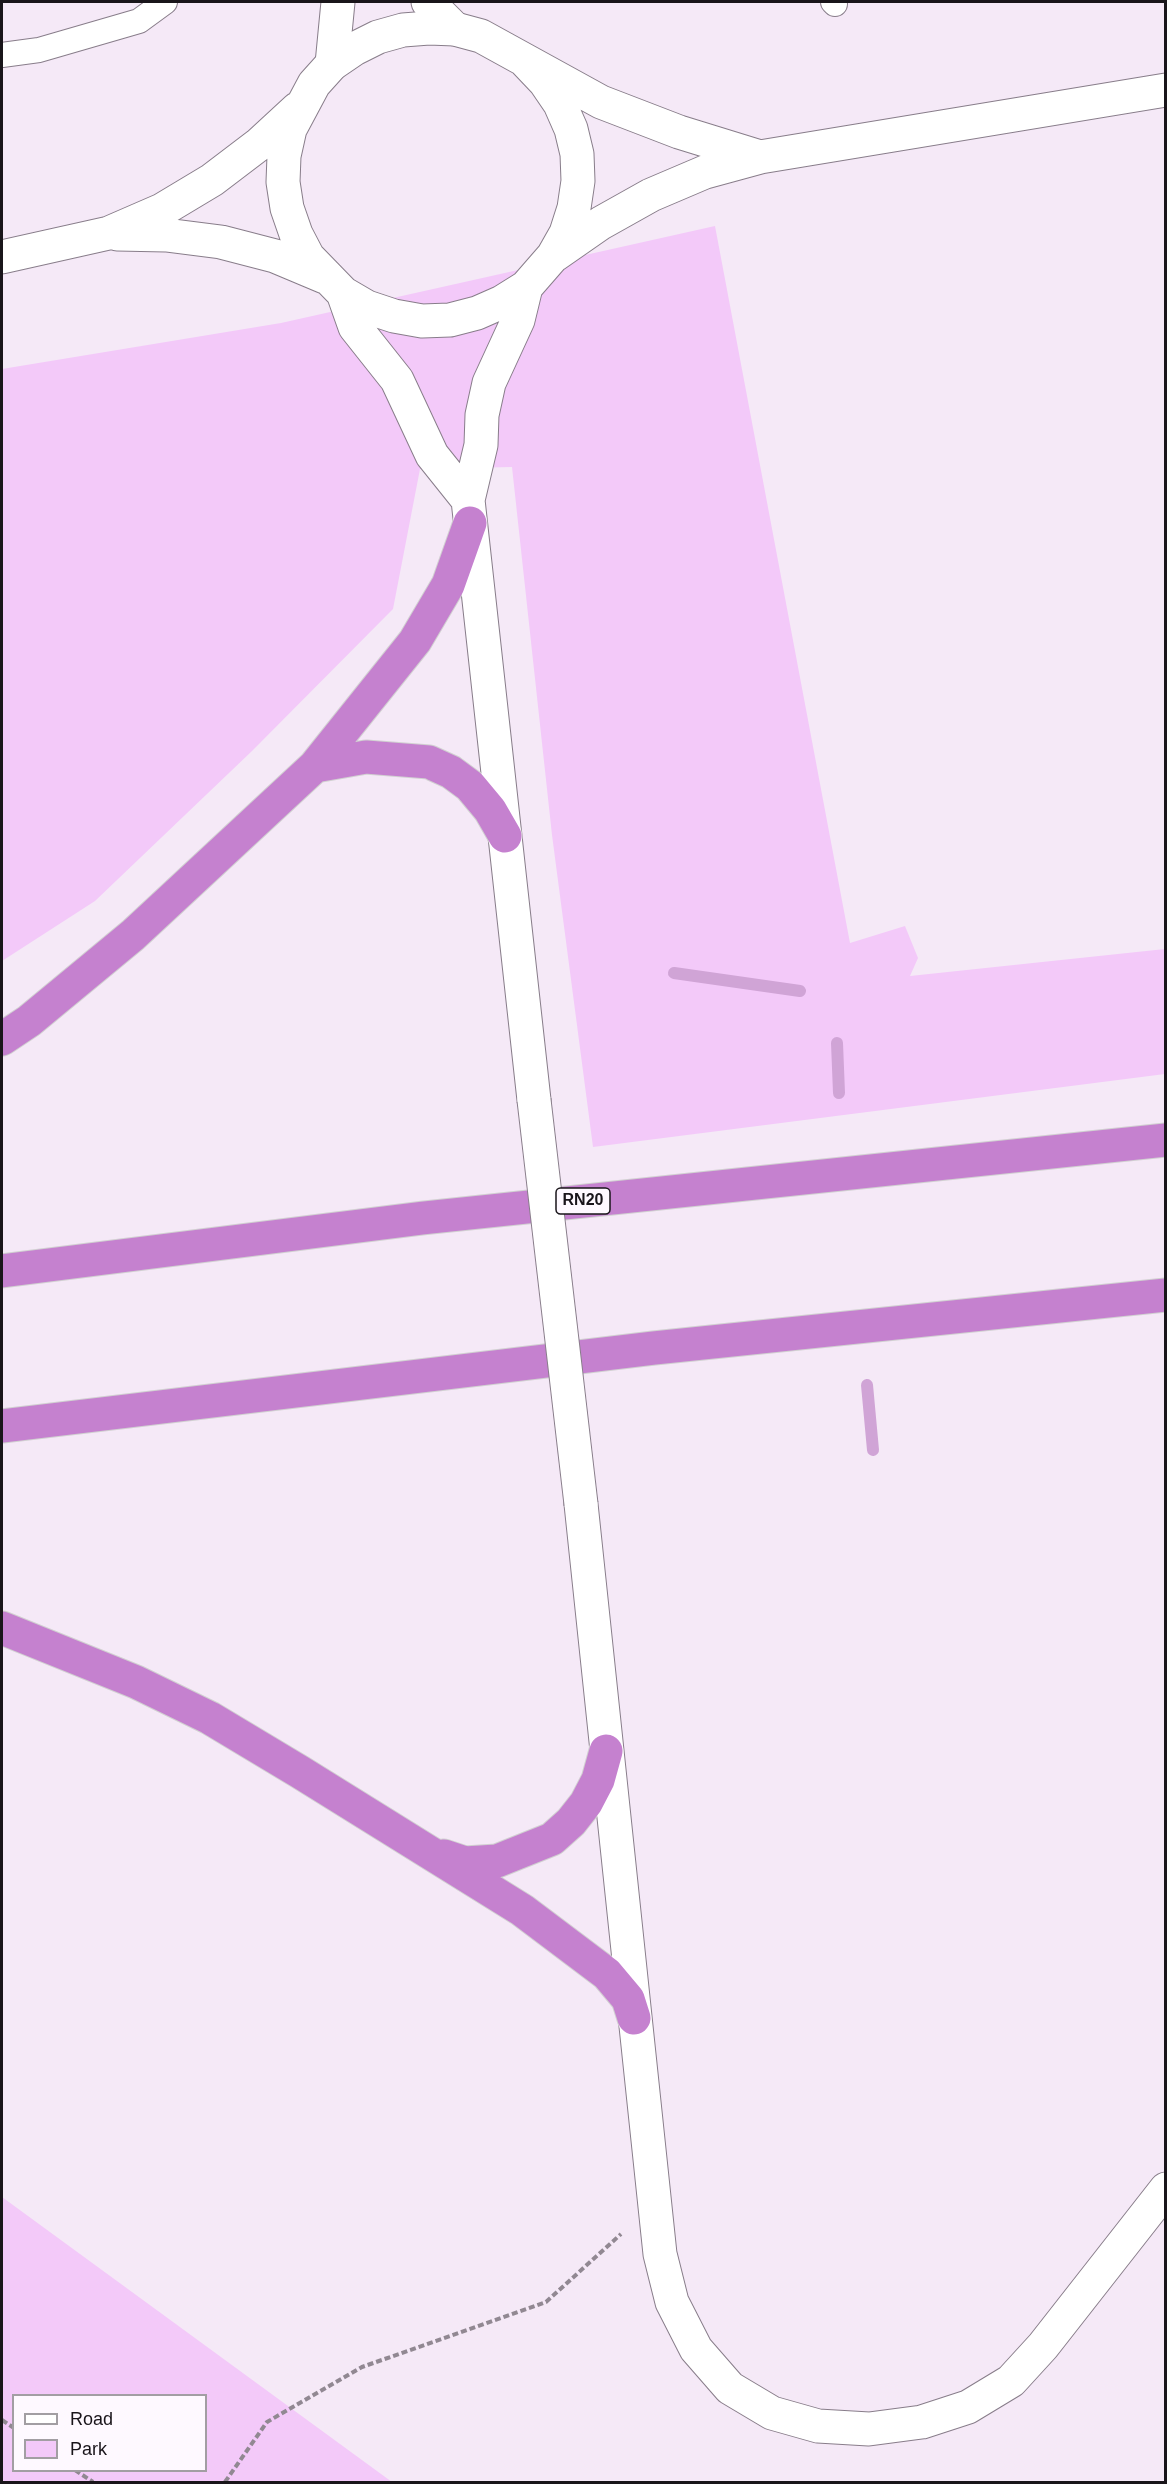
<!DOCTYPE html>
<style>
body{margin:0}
#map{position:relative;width:1167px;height:2484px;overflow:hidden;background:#f5e9f7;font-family:Helvetica,sans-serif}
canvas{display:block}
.frame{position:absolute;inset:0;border:3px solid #19151a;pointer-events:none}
.legend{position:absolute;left:12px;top:2394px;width:195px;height:78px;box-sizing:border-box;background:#fef9ff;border:2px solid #a29ea3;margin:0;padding:8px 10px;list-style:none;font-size:18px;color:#19151a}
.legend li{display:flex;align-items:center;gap:12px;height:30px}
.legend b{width:30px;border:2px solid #a29ea3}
</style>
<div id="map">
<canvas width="1167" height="2484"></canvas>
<div class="frame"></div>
<ul class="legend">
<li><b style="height:8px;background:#fff"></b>Road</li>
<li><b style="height:16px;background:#f3c9f9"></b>Park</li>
</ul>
</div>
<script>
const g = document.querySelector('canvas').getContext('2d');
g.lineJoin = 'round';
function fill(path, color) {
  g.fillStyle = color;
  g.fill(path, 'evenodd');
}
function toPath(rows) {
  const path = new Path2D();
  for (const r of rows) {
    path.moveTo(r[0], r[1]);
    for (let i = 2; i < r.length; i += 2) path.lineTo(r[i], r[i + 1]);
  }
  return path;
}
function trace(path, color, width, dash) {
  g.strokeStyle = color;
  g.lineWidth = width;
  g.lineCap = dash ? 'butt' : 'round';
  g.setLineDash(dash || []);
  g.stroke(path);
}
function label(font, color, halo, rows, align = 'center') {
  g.font = font + ' Helvetica,sans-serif';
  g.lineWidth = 6;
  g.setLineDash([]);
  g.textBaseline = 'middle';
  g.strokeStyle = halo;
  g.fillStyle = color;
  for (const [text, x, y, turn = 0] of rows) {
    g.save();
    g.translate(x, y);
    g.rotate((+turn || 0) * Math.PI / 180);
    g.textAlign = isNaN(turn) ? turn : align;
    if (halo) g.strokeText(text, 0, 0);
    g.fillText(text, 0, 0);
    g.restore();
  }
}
fill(toPath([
 [715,226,850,943,905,926,918,958,910,976,1165,949,1165,1074,593,1147,552,835,512,467,420,469,393,609,252,751,95,901,2,961,2,369,281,323],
 [2,2197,392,2482,2,2482],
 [14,2396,206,2396,206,2470,14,2470]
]), '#f3c9f9');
trace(toPath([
 [674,973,800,991],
 [837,1043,839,1093],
 [867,1385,873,1450]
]), '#d0a4d6', 12);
const service = toPath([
 [833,2,835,4],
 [2,55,39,50,139,21,165,2]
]);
const minor = toPath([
 [428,2,455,29],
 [332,64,338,2]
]);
const secondary = toPath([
 [526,62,545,82,560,104,571,129,577,154,578,181,574,208,566,233,553,256,526,287,502,302,477,313,450,320,422,321,394,316,367,307,343,293,308,257,296,234,287,208,283,182,284,156,290,129,314,84,332,64,354,49,378,37,403,30,429,28,455,29,481,36,601,102,679,132,760,157],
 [117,234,166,235,221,242,275,256,325,277],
 [555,255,601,223,651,195,705,172,760,157,1166,90],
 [2,257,109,233,162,210,212,180,258,145,297,109],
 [526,287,518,320,489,383,482,415,481,445,468,500,534,1100],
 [343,293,355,327,397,380,432,455,468,500],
 [581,1504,660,2254,672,2302,696,2349,730,2388,772,2413,818,2426,869,2429,922,2422,968,2407,1011,2381,1043,2346,1166,2189]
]);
const motorway = toPath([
 [315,766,366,757,429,762,451,772,470,786,490,810,505,836],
 [2,1039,29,1021,133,935,315,766,415,641,448,585,470,523],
 [2,1271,423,1218,1166,1140],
 [2,1426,654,1348,1166,1295],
 [2,1628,136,1682,210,1718,300,1772,522,1910,607,1974,628,1999,634,2018],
 [444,1856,465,1863,497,1861,552,1839,571,1822,586,1803,598,1780,606,1751]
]);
trace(service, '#887d8a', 26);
trace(minor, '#887d8a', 35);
trace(secondary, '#887d8a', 35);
trace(motorway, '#d1d0d1', 35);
trace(toPath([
 [2,2420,14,2428],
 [75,2470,93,2482],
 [225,2482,267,2422,362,2367,546,2302,621,2234]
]), '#918892', 4, [6, 3]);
trace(service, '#fff', 24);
trace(minor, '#fff', 33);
trace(secondary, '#fff', 33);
trace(motorway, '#c581cf', 33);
const secondaryBridge = toPath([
 [534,1100,581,1504]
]);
trace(secondaryBridge, '#887d8a', 35, []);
trace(secondaryBridge, '#fff', 33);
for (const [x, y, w] of [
 [583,1201,54]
]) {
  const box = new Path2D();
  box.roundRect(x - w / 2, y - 13, w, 26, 4.5);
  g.fillStyle = '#fef9ff';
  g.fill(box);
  trace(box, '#19151a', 1.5);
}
label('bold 16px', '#19151a', null, [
 ["RN20",583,1201]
]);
</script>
